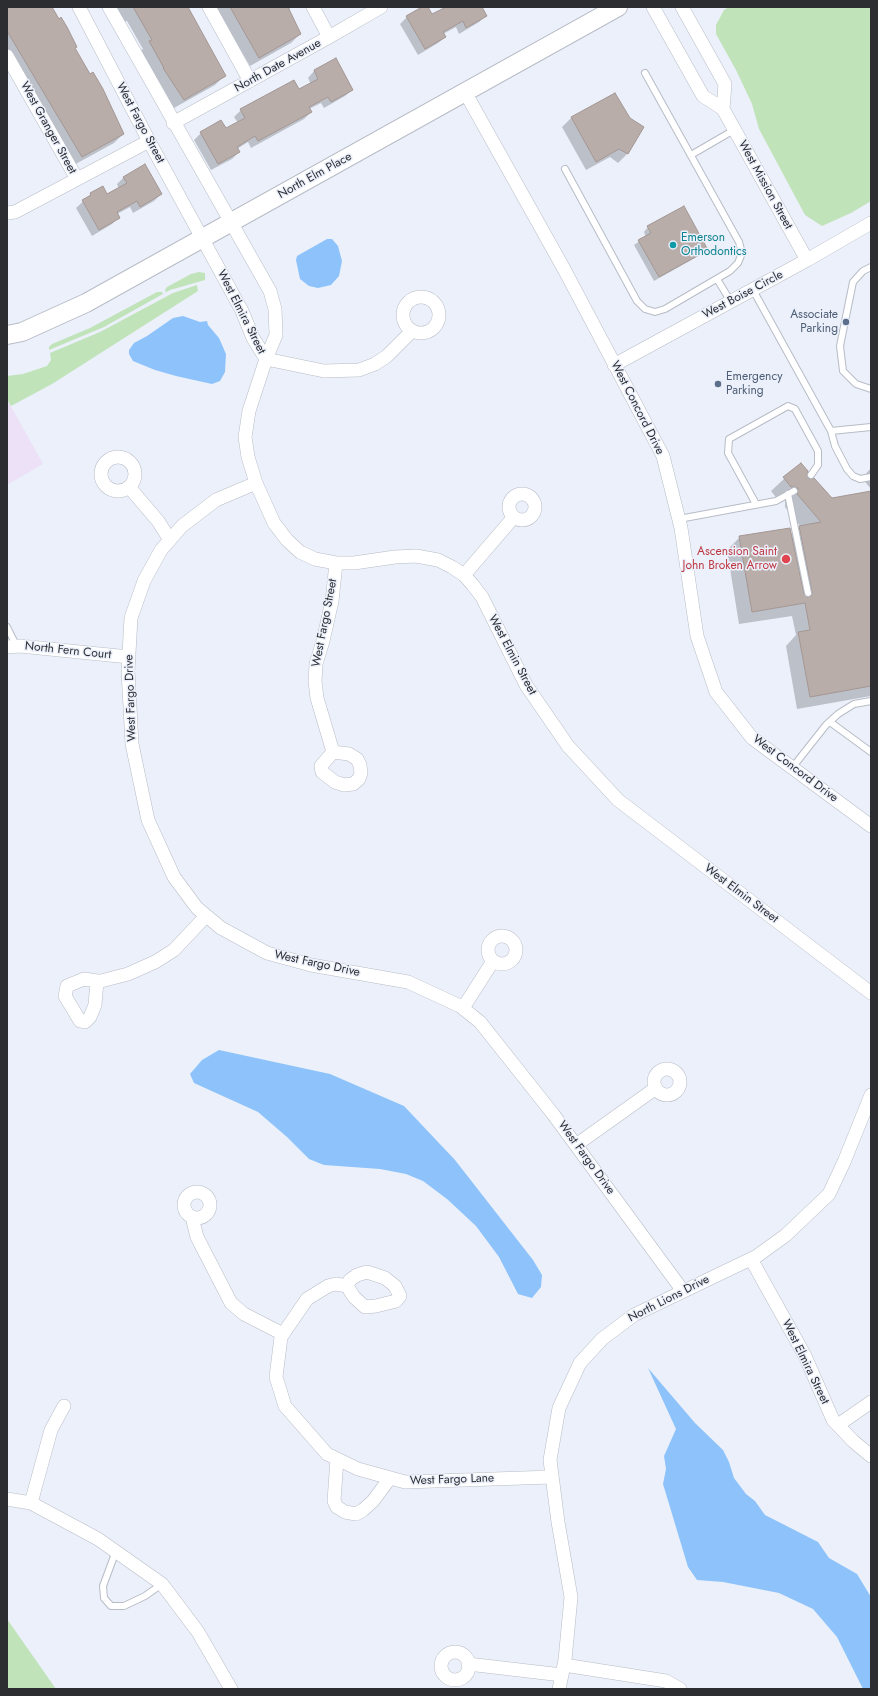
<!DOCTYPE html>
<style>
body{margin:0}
#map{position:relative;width:878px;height:1696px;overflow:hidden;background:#ebf0fb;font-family:Jost,sans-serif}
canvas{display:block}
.frame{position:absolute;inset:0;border:8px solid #2b2d31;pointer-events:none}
</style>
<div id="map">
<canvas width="878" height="1696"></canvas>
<div class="frame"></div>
</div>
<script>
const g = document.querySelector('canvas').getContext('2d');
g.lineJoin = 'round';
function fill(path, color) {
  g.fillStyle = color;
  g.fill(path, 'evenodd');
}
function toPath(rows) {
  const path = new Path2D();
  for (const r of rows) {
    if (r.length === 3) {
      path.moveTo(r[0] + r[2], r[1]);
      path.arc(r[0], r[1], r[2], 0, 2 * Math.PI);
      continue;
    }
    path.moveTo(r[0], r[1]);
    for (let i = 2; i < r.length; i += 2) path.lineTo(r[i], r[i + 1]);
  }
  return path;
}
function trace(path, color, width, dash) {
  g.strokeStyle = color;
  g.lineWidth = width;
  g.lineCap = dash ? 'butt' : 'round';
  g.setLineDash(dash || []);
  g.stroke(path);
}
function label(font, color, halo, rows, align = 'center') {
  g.font = font + ' Jost,sans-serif';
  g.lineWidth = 3;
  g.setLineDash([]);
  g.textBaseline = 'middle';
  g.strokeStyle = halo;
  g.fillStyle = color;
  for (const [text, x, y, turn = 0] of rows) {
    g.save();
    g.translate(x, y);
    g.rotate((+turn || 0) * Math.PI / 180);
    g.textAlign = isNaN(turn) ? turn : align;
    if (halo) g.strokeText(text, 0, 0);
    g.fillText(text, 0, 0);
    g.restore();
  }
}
fill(toPath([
 [7,399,43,464,7,485]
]), '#ece1f6');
fill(toPath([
 [729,7,871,7,871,201,851,213,822,226,805,215,759,129,752,104,736,70,716,34,716,25,724,10],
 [199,272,205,273,205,280,170,290,104,327,49,350,49,347,52,344,90,328,157,292,162,292,163,294,166,292,165,290,167,287,191,274],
 [197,285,198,291,52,384,11,406,7,399,7,376,23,374,47,366,51,360,50,353,100,332,173,293],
 [7,1619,56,1689,7,1689]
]), '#c1e3b9');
fill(toPath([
 [327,239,332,239,338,246,342,261,339,276,331,285,318,288,309,286,300,279,296,260,297,256],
 [183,316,200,322,207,321,208,325,219,338,226,354,225,372,220,381,212,384,176,376,155,370,133,361,129,354,129,350,134,343,147,336,173,318],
 [219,1050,330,1074,404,1106,455,1160,533,1260,542,1275,541,1287,532,1298,518,1294,499,1257,476,1226,447,1199,423,1181,406,1174,380,1169,324,1165,309,1159,287,1137,258,1112,194,1083,190,1074,202,1060],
 [648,1368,695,1423,723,1450,729,1462,734,1478,746,1494,755,1501,765,1515,818,1542,829,1558,857,1574,871,1597,871,1689,863,1689,837,1637,813,1609,779,1593,723,1582,697,1580,688,1567,663,1484,666,1469,664,1456,676,1429]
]), '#8dc3fa');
fill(toPath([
 [7,7,51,7,123,134,114,143,72,166,7,56],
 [116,7,187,7,224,76,215,85,174,108,154,78,140,51,143,49,127,21,124,22],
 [217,7,289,7,290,9,289,11,300,34,291,43,250,66,216,8],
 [445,7,481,7,486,16,479,22,459,34,456,27,443,34,445,37,438,43,418,55,400,24,407,17,432,16,445,8],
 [335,60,352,90,345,96,324,108,321,103,309,109,311,112,304,119,251,148,248,142,237,149,239,152,232,159,211,170,194,140,201,133,225,130,238,123,234,117,241,110,299,90,311,84,308,78,314,71],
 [615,94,629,119,643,127,627,154,618,163,610,157,586,170,562,127,571,118],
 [124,177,161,194,154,201,133,213,130,207,117,214,119,217,112,224,92,236,76,208,91,194,107,196,119,189,117,184],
 [648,227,707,250,702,254,654,281,634,245,646,237,644,232],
 [800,464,807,479,831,499,871,492,871,696,797,709,786,646,796,635,792,616,739,624,727,550,740,537,791,536,801,527,785,507,785,501,781,499,778,500,771,491],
 [871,468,871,489,862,478]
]), '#0003');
const building = toPath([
 [7,7,52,7,59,19,61,17,67,27,77,47,75,48,90,74,93,72,103,89,124,134,82,157,7,31,7,7],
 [133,7,188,7,226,76,184,100,163,68,164,68,149,41,152,40,133,7],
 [230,7,288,7,301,34,259,58,230,7],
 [422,7,428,7,432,14,446,7,482,7,487,16,466,28,463,21,443,32,446,37,425,49,406,16,422,7],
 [336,58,353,90,331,102,328,97,309,107,312,112,258,141,255,136,237,147,240,152,218,164,200,132,221,120,226,128,245,118,240,109,294,80,299,89,318,79,314,70,336,58],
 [615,93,630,118,644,127,628,154,619,149,596,162,571,117,615,93],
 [145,164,162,194,140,207,137,201,117,212,120,218,99,230,82,200,91,195,90,193,103,186,107,194,127,183,123,177,145,164],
 [684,206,708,250,659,277,638,240,651,233,647,226,684,206],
 [801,463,808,471,807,475,808,478,811,479,814,478,832,498,871,491,871,686,810,697,798,632,810,630,805,603,752,612,739,536,790,528,804,594,807,597,811,596,812,592,799,526,821,522,797,494,798,488,794,487,791,487,783,477,801,463]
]);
fill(building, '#b9ada9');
trace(building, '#a39693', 1);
const lane = toPath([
 [691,155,734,130],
 [565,169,637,301,645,309,655,312,665,309,730,271,738,263,742,253,739,242,645,73],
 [871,267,863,271,853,282,840,346,843,371,856,384,871,389],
 [717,279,731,302],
 [753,290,831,431,835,446,847,469,853,476,860,479,871,477],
 [831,431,871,427],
 [788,494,808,593],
 [756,504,728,453,729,439,788,406,795,409,818,451,818,465,811,475],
 [679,519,776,501,794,491],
 [7,627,17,647],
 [830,722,871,752],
 [792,768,826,725,838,714,854,704,871,701],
 [116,1551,103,1586,104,1598,111,1606,124,1606,145,1596,162,1584]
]);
const street = toPath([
 [79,7,149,141,242,311,253,338,266,359],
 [109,7,270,291,275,309,276,335,266,359,249,411,245,437,248,457,256,483,274,523,287,540,300,552,315,559,336,563,354,563,395,557,416,556,438,560,452,567,464,575,472,584,482,597,526,685,568,746,618,800,871,993],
 [209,7,250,81],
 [313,7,329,37],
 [653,7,703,96,723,109,807,260],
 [682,7,725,84,723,109],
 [7,56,77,179],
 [465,92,564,269,663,456,681,528,697,636,716,692,752,738,871,826],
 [173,123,329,37,381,7],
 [7,213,15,212,149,141],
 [421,315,18],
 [266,359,324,371,359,370,375,364,387,356,412,331],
 [614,365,807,260,871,223],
 [118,474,17],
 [256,483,216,500,182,526,161,550,144,581,131,618,128,671,132,744,148,820,174,877,197,908,221,928,267,953,311,965,408,982,460,1006,480,1022,553,1114,683,1291],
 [129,487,158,521,170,540],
 [522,507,13],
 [464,575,513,518],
 [7,647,20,646,129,657],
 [333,752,317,698,315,681,316,664,323,641,332,601,336,563],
 [333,752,349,754,357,759,360,765,361,773,359,779,353,784,344,785,335,782,322,772,321,766,333,752],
 [502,950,14],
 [97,981,95,1005,90,1017,85,1022,80,1021,65,996,67,986,84,979,97,981,101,981,128,974,155,962,174,950,206,916],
 [463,1008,493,961],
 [667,1082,13],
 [576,1145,656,1088],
 [197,1205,13],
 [192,1217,197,1237,231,1303,244,1314,283,1334],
 [751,1259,805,1356,833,1420,853,1441,871,1456],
 [347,1286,350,1280,357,1275,367,1272,385,1278,395,1286,400,1296,396,1301,376,1306,365,1307,354,1297,347,1286,336,1284,328,1286,307,1299,281,1337,276,1377,285,1406,327,1454,358,1469,405,1482,552,1477],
 [838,1425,871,1402],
 [337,1459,334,1501,337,1507,345,1512,356,1514,363,1510,373,1501,390,1478],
 [7,1499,31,1503,98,1539,162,1584,198,1632,231,1689],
 [31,1503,51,1430,64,1406],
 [455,1666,14],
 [468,1664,562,1675],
 [564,1665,666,1681,680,1689],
 [559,1689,565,1660,571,1597,558,1522,550,1460,559,1408,580,1363,602,1339,634,1315,757,1256,786,1235,829,1194,844,1162,871,1095]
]);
const secondary = toPath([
 [7,335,22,332,86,303,618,7]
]);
trace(lane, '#b7bcc6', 8);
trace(street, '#b7bcc6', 14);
trace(secondary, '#b7bcc6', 20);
trace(lane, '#fff', 6);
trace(street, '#fff', 13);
trace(secondary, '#fff', 18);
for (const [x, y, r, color] of [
 [673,245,4,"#0f9aa8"],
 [846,322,4,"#5c6f8a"],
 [718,384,4,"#5c6f8a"],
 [786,559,5,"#e0444e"]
]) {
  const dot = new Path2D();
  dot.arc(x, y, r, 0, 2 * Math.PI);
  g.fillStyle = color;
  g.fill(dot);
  trace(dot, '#ebf0fb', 1.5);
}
label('12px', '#2b2d31', '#ebf0fb', [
 ["North Date Avenue",278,66,-29],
 ["West Fargo Street",140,123,62],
 ["West Granger Street",48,128,61],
 ["North Elm Place",315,176,-29],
 ["West Mission Street",765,185,61],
 ["West Boise Circle",743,295,-28],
 ["West Elmira Street",241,312,63],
 ["West Concord Drive",637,408,63],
 ["West Fargo Street",325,623,-79],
 ["North Fern Court",68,651,6],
 ["West Elmin Street",512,655,62],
 ["West Fargo Drive",131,698,-92],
 ["West Concord Drive",795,769,37],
 ["West Elmin Street",741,894,37],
 ["West Fargo Drive",317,964,12],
 ["West Fargo Drive",586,1158,54],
 ["North Lions Drive",669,1299,-27],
 ["West Elmira Street",805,1362,64],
 ["West Fargo Lane",452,1480,-2]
]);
label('12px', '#0d838f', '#ebf0fb', [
 ["Emerson",681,238],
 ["Orthodontics",681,252]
], 'left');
label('12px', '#4e5e75', '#ebf0fb', [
 ["Associate",838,315],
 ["Parking",838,329],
 ["Emergency",726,377,"left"],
 ["Parking",726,391,"left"]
], 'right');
label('12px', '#be3a42', '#ebf0fb', [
 ["Ascension Saint",777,552],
 ["John Broken Arrow",777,566]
], 'right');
</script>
